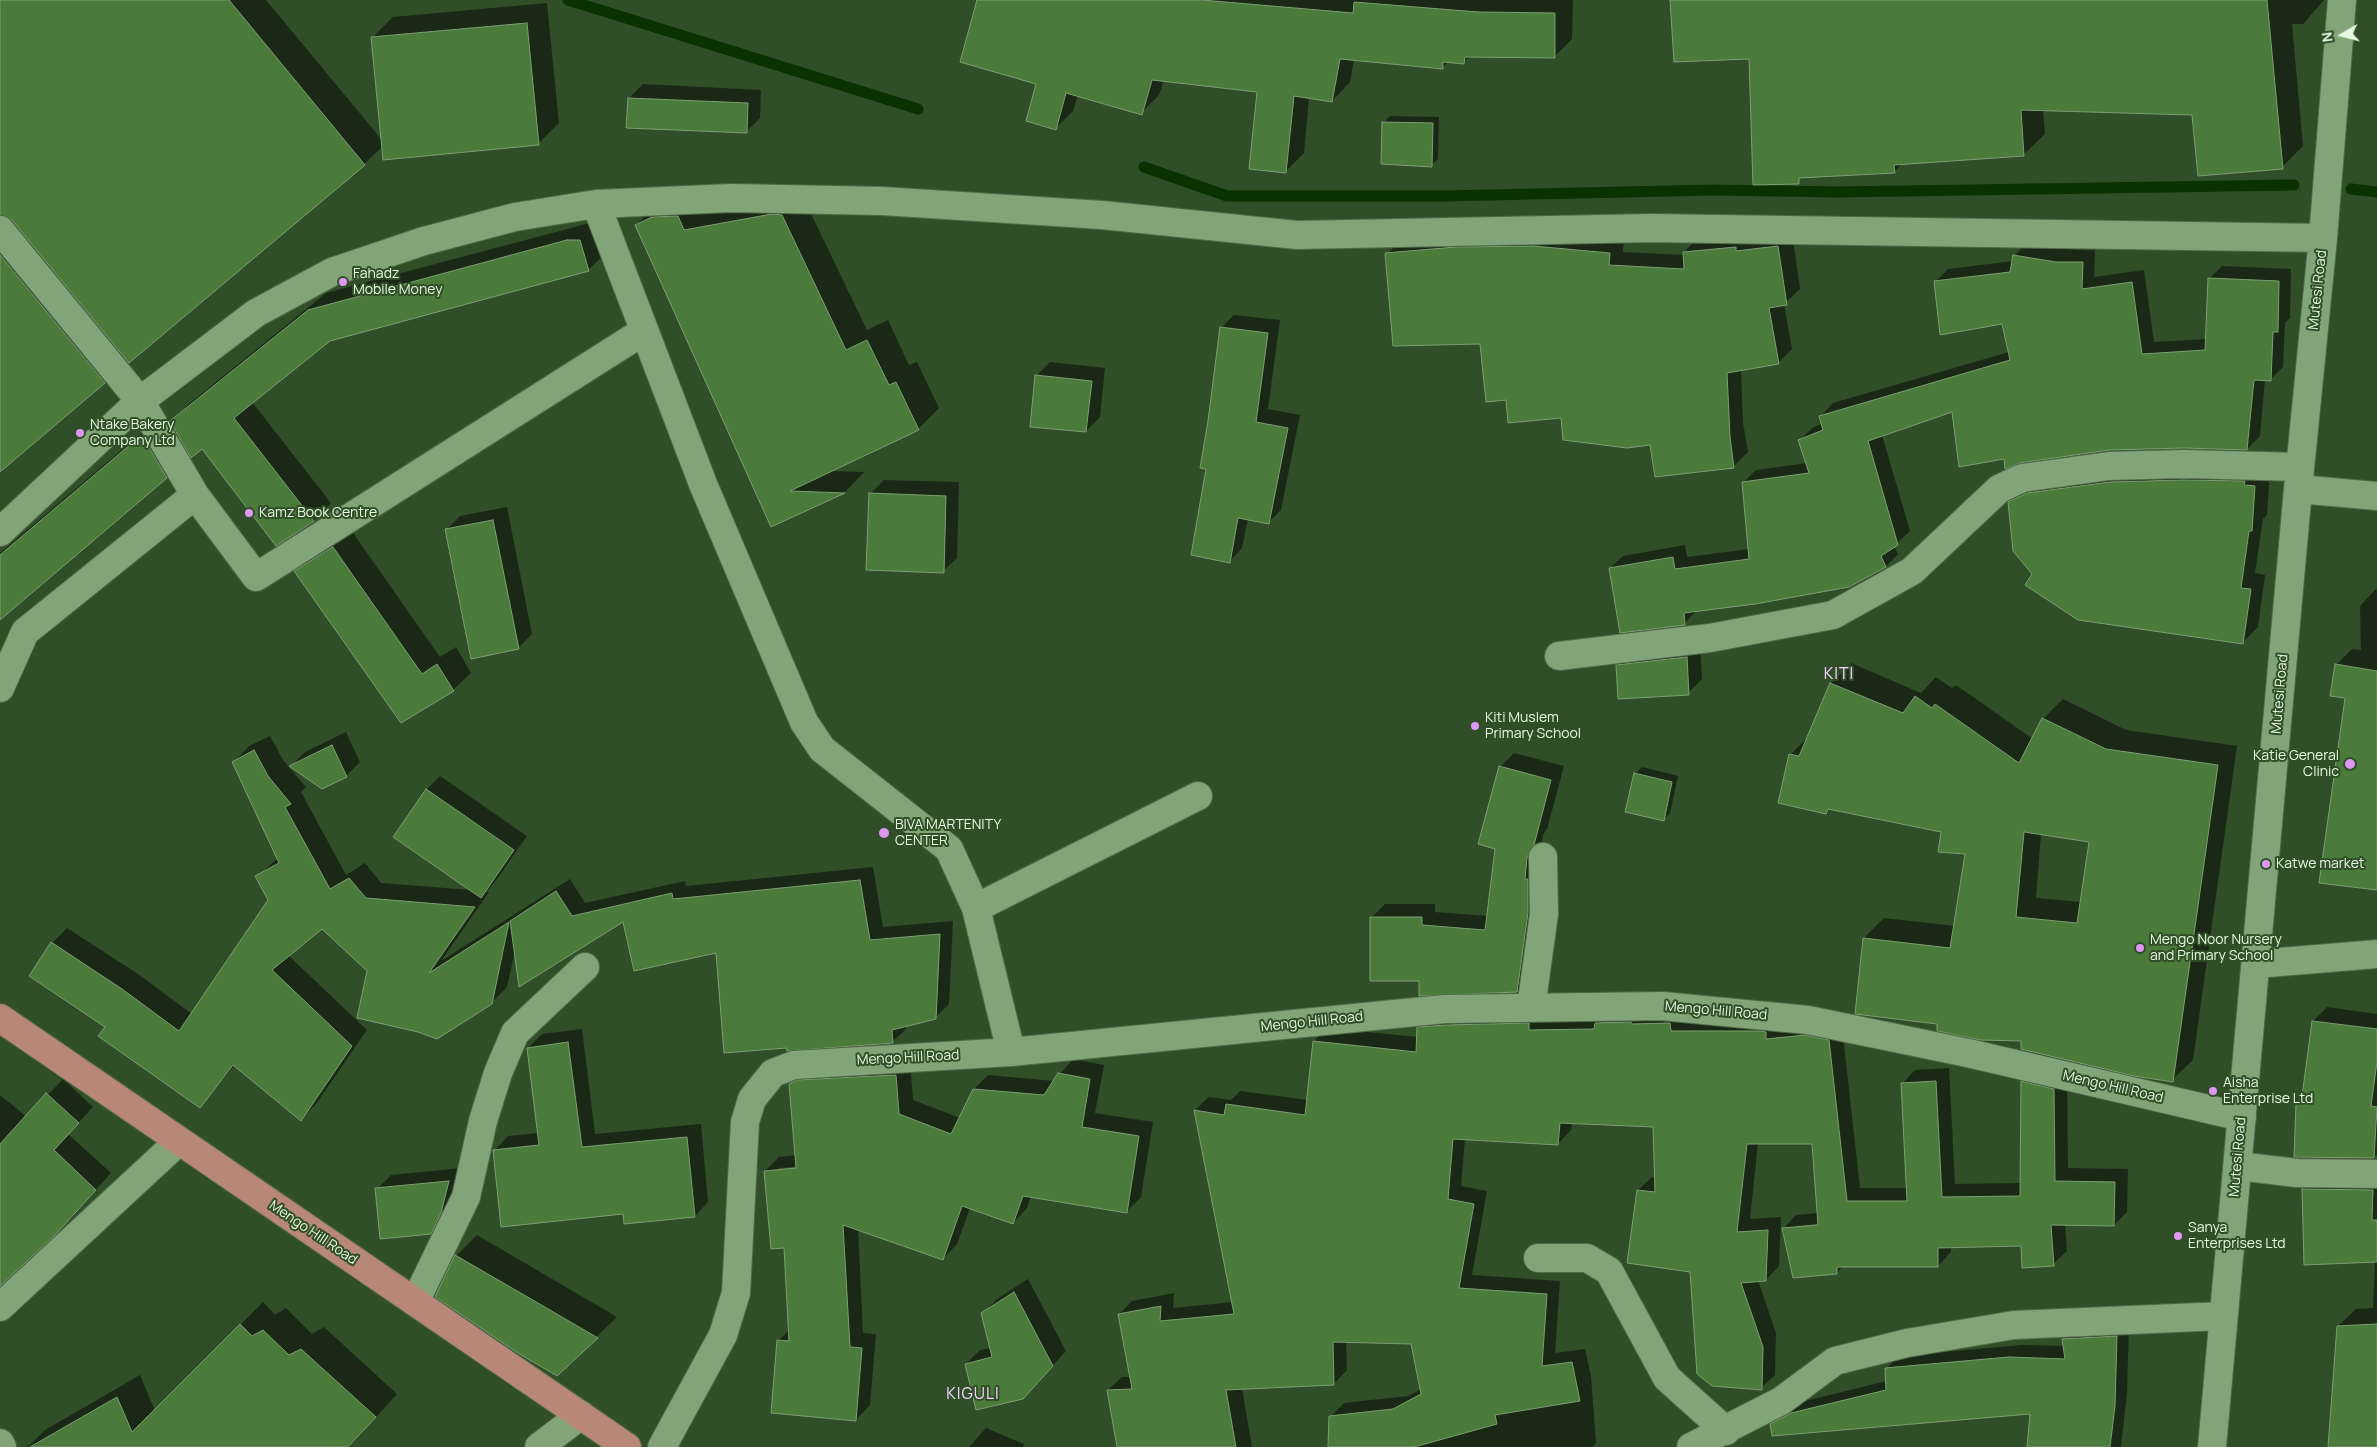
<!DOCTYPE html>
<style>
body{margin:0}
#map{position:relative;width:2377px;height:1447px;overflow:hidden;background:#304e28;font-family:Manrope,sans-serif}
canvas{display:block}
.north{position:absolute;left:2317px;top:10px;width:50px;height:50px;-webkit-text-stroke:4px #304e28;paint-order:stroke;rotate:262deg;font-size:14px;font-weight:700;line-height:20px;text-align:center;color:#e6f8e1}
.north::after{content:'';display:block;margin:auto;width:18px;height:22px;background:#e6f8e1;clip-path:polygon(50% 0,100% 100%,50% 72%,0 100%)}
</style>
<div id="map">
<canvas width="2377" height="1447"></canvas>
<div class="north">N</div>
</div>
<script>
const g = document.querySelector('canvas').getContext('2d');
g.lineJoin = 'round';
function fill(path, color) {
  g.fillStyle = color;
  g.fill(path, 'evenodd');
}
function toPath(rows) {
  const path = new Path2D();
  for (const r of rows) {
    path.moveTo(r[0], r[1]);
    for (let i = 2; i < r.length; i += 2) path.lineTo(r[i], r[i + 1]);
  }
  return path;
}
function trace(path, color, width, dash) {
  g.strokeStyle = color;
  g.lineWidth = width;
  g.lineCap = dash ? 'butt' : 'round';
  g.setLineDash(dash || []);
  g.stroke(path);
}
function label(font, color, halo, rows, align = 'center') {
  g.font = font + ' Manrope,sans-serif';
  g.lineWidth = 4;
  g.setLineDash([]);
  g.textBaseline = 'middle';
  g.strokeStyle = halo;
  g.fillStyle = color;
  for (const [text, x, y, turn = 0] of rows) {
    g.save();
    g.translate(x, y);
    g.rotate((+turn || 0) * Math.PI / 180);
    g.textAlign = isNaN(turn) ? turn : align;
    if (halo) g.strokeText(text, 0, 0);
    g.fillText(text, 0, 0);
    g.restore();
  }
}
fill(toPath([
 [0,0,266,0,382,140,372,38,393,17,547,3,559,123,538,144,383,146,364,164,129,361,13,219,6,214,125,361,104,382,0,470],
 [979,0,1573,0,1572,39,1554,57,1470,56,1464,62,1449,61,1442,68,1354,59,1350,82,1332,101,1309,97,1304,153,1286,171,1258,91,1164,80,1159,95,1141,113,1078,95,1073,111,1055,129,1038,83],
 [1778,0,2324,0,2303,24,2292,24,2303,146,2282,167,2193,114,2043,109,2045,134,2023,155,1903,163,1894,172],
 [643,84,761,90,760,118,746,132,629,98],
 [1390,116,1439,117,1438,159,1431,165,1383,123],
 [802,195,867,330,888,320,909,365,917,362,939,408,918,429,829,471,864,472,845,492,772,525,636,225,657,205],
 [586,224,598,224,606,253,588,270,330,339,252,402,331,503,314,520,277,544,202,447,190,453,166,477,0,618,0,553,163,415,171,421,189,404,326,293],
 [1792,232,1800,289,1784,304,1792,349,1778,363,1741,370,1743,423,1748,452,1734,466,1651,444,1508,398,1481,342,1387,254,1401,240,1624,239,1623,252,1684,255,1684,252,1698,238],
 [2027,243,2069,249,2095,250,2094,277,2144,270,2154,342,2207,339,2209,279,2222,266,2291,269,2290,318,2285,323,2283,367,2270,380,2265,379,2260,436,2247,449,2184,447,2108,449,2006,458,1953,410,1882,435,1910,531,1894,546,1898,554,1886,566,1697,610,1684,624,1610,568,1623,556,1685,545,1687,557,1749,549,1743,483,1756,470,1807,463,1799,441,1812,428,1823,423,1821,416,1833,403,2009,352,2003,322,1935,282,1948,269,2013,261,2014,256],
 [1234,315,1280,320,1268,409,1300,415,1281,510,1268,523,1248,519,1242,548,1230,561,1208,469,1210,421,1221,328],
 [1050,362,1105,368,1100,417,1086,431,1036,376],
 [2270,471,2267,515,2263,519,2255,573,2265,575,2258,627,2243,642,2034,574,2010,502,2025,487,2043,479],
 [884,480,959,482,957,558,943,571,870,494],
 [507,507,532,634,518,648,446,530,460,516],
 [351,530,440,657,456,647,471,673,453,690,401,722,296,571,314,554],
 [2376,589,2377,589,2377,889,2346,697,2336,665,2352,649,2361,650,2360,606],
 [1700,643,1702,679,1688,693,1618,665,1632,651],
 [1851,663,1921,693,1936,677,1952,688,1956,685,2033,739,2043,719,2063,699,2126,730,2237,746,2193,1060,2172,1080,2022,1040,1939,1023,1864,938,1884,918,1955,926,1967,853,1942,831,1831,808,1826,813,1790,755,1809,736,1831,683],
 [2041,834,2090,841,2081,902,2036,898],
 [346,732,360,762,346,776,291,766,305,752],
 [270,736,283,760,306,787,301,792,346,875,365,863,381,883,471,890,427,789,440,776,527,836,494,883,486,892,489,892,441,961,570,879,585,903,685,881,686,886,873,867,883,927,953,921,949,1004,935,1018,906,1025,906,1029,892,1042,717,952,624,920,515,951,507,987,491,1003,369,970,323,928,288,955,367,1030,316,1104,301,1119,235,1065,200,1106,107,1026,52,943,67,928,138,974,192,1014,269,900,257,877,278,858,234,762,249,746],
 [1514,753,1564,766,1547,829,1543,835,1538,865,1531,977,1517,991,1421,980,1371,918,1385,904,1435,904,1435,912,1488,916,1496,848,1500,767],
 [1642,767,1678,776,1670,813,1664,819,1635,774],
 [2327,1007,2377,1014,2377,1154,2374,1157,2297,1104,2303,1098,2313,1021],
 [1432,1014,1603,1016,1842,1027,1860,1188,1907,1188,1902,1084,1915,1070,1949,1068,1955,1184,2022,1183,2022,1082,2035,1068,2067,1076,2068,1168,2128,1169,2127,1212,2114,1225,2065,1224,2067,1251,2053,1264,2022,1245,1951,1246,1951,1252,1938,1266,1843,1266,1837,1273,1783,1229,1796,1215,1818,1213,1813,1143,1758,1143,1750,1219,1781,1217,1779,1266,1766,1280,1758,1280,1776,1333,1775,1375,1761,1388,1691,1271,1638,1190,1652,1177,1656,1177,1655,1126,1572,1123,1571,1130,1558,1144,1465,1138,1461,1186,1487,1191,1472,1275,1560,1281,1555,1353,1585,1349,1591,1376,1596,1443,1592,1447,1329,1447,1330,1417,1344,1403,1408,1396,1421,1389,1413,1342,1346,1341,1347,1370,1334,1384,1242,1388,1252,1447,1118,1447,1108,1390,1122,1377,1131,1377,1119,1314,1132,1301,1174,1293,1173,1308,1233,1302,1195,1110,1209,1097,1231,1100,1240,1091,1308,1100,1314,1041,1327,1028,1418,1037,1418,1028],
 [1824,1223,1824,1226,1798,1228,1798,1226],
 [582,1029,595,1134,701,1124,708,1202,695,1216,624,1213,495,1150,508,1136,539,1133,528,1048,542,1034],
 [1073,1059,1104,1065,1095,1113,1153,1122,1141,1197,1127,1211,1031,1196,1027,1208,1013,1223,970,1208,957,1244,943,1259,858,1228,863,1333,876,1334,870,1405,856,1420,778,1341,790,1329,785,1246,765,1171,779,1157,796,1155,790,1084,805,1070,910,1061,913,1100,960,1118,974,1089,988,1075,1054,1081],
 [802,1166,802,1168,779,1170,779,1168],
 [63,1079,93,1107,68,1134,111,1173,70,1218,0,1285,0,1292,0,1095,27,1117],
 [462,1168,444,1218,430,1233,377,1189,391,1175],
 [2321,1172,2377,1173,2377,1447,2328,1447,2338,1326,2356,1309,2373,1308,2375,1261,2304,1189],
 [477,1235,617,1317,557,1375,437,1296,456,1256],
 [1028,1279,1066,1351,1037,1383,966,1364,980,1350,991,1348,983,1313,997,1299],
 [263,1302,275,1315,286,1308,312,1334,324,1327,397,1394,349,1447,28,1447,45,1430,140,1375,155,1411],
 [2129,1324,2127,1393,2121,1447,2028,1447,2031,1413,1771,1425,1784,1412,1805,1401,1887,1381,1886,1369,1899,1356,2022,1345,2065,1346,2064,1339,2076,1326],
 [986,1428,1024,1444,1023,1447,969,1447]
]), '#0007');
trace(toPath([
 [568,0,918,109],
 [1144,167,1227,196,1444,196,1714,190,1838,192,2294,185],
 [2351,189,2377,192]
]), '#0c3100', 11);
const building = toPath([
 [0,0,229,0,365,165,129,363,12,220,0,215,0,0],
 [977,0,1202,0,1353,13,1354,2,1478,12,1555,13,1555,58,1465,57,1464,64,1443,62,1443,69,1340,59,1332,102,1294,96,1286,173,1249,169,1257,92,1152,80,1142,115,1066,93,1056,130,1026,121,1036,84,960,62,977,0],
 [1670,0,2267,0,2283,169,2198,176,2192,115,2021,110,2024,156,1894,165,1895,173,1799,178,1799,184,1753,185,1749,59,1674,62,1670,0],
 [527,23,539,145,383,160,371,37,527,23],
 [628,98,748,103,747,133,626,128,628,98],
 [1382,122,1433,123,1432,167,1381,164,1382,122],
 [772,214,782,215,846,350,867,340,889,385,896,382,919,430,790,491,845,493,771,527,635,225,652,217,678,216,684,230,772,214],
 [567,240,580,240,589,271,330,341,234,418,314,521,276,546,202,449,191,458,170,421,308,310,567,240],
 [1533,246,1610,253,1609,265,1684,269,1683,252,1736,247,1736,251,1778,246,1787,305,1769,308,1779,364,1727,373,1730,437,1734,468,1655,477,1650,445,1627,448,1563,440,1561,418,1508,423,1506,400,1486,402,1480,344,1393,346,1385,253,1456,247,1533,246],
 [0,255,105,383,0,472,0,255],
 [2013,255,2056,262,2083,262,2082,289,2132,282,2142,354,2205,350,2208,278,2279,281,2278,332,2273,332,2271,381,2254,380,2247,450,2184,448,2109,450,2020,463,2005,469,2004,459,1959,467,1952,412,1868,441,1898,545,1881,556,1886,567,1849,587,1755,604,1684,613,1685,625,1620,633,1609,568,1673,557,1675,569,1749,559,1742,482,1809,473,1798,440,1823,430,1819,416,2010,360,2002,324,1940,335,1934,281,2010,272,2013,255],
 [1220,327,1268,333,1256,422,1288,428,1269,524,1238,518,1230,563,1191,555,1206,469,1200,468,1208,421,1220,327],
 [1035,375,1092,381,1086,432,1030,427,1035,375],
 [138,438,142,443,145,441,167,478,0,620,0,555,138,438],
 [2184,480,2245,481,2244,485,2255,486,2252,531,2249,531,2241,588,2251,589,2243,644,2078,620,2025,585,2032,574,2013,551,2008,502,2027,493,2110,482,2184,480],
 [869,493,946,496,944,573,866,570,869,493],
 [493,520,519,649,471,659,445,529,493,520],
 [333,547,422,674,437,664,454,691,401,723,294,571,333,547],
 [1687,657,1689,695,1618,699,1616,665,1687,657],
 [2335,664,2377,671,2377,890,2319,883,2345,698,2330,696,2335,664],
 [1830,683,1903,713,1915,696,1932,708,1935,704,2019,763,2042,718,2106,749,2218,765,2173,1082,2134,1076,2021,1049,2021,1041,1981,1040,1937,1031,1937,1024,1855,1014,1863,938,1950,948,1965,854,1938,852,1941,832,1828,809,1826,814,1778,803,1789,754,1799,756,1830,683],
 [2024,832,2089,842,2077,923,2016,917,2024,832],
 [332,745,347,777,322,789,289,766,332,745],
 [254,750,268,776,291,804,285,807,330,889,349,878,366,898,475,907,429,973,509,922,492,1004,437,1039,418,1032,357,1018,367,971,322,929,272,970,352,1046,301,1121,233,1065,200,1108,98,1036,105,1027,29,976,51,942,122,989,179,1031,268,900,255,876,279,863,232,762,254,750],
 [1499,766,1551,780,1534,845,1527,857,1525,879,1528,879,1528,913,1517,992,1419,996,1419,981,1370,981,1370,917,1422,917,1422,925,1485,930,1495,849,1478,844,1499,766],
 [1634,773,1672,782,1664,821,1625,812,1634,773],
 [426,789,514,850,481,898,393,837,426,789],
 [860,880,870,940,940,934,936,1019,892,1030,893,1043,787,1051,786,1048,724,1053,716,953,634,971,623,922,519,987,510,921,556,891,572,916,672,893,673,899,860,880],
 [2312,1021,2377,1029,2377,1062,2371,1106,2377,1107,2374,1158,2294,1157,2296,1104,2301,1104,2312,1021],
 [1631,1022,1631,1024,1670,1023,1671,1031,1759,1031,1766,1032,1766,1039,1805,1035,1829,1040,1847,1201,1907,1201,1901,1083,1936,1081,1942,1197,2020,1196,2021,1081,2054,1089,2055,1181,2115,1182,2114,1226,2051,1225,2054,1266,2022,1268,2021,1246,1938,1248,1938,1267,1837,1267,1837,1274,1793,1278,1782,1228,1818,1225,1812,1144,1747,1144,1737,1232,1768,1230,1766,1281,1741,1283,1763,1347,1762,1390,1712,1386,1697,1374,1690,1272,1627,1263,1637,1190,1655,1192,1653,1127,1560,1123,1558,1145,1453,1139,1448,1199,1474,1204,1459,1288,1547,1294,1542,1366,1572,1362,1580,1401,1495,1415,1497,1424,1414,1447,1328,1447,1329,1416,1393,1409,1421,1394,1411,1344,1333,1342,1334,1385,1226,1390,1236,1447,1117,1447,1107,1390,1132,1389,1118,1314,1161,1306,1160,1321,1234,1314,1194,1110,1224,1115,1226,1104,1305,1115,1313,1041,1416,1052,1417,1027,1446,1025,1529,1023,1529,1030,1594,1029,1595,1023,1631,1022],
 [568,1042,582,1147,687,1137,695,1217,624,1224,623,1214,501,1227,493,1150,539,1145,527,1048,568,1042],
 [1058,1073,1090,1079,1082,1127,1139,1136,1127,1213,1023,1196,1013,1224,962,1206,943,1260,843,1225,850,1347,862,1348,856,1421,771,1413,777,1340,789,1341,784,1248,771,1249,764,1171,796,1168,789,1084,797,1080,896,1075,899,1114,951,1134,973,1089,1044,1095,1058,1073],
 [46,1093,79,1123,54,1150,96,1190,54,1236,0,1286,0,1144,46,1093],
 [449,1181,441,1213,431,1234,380,1239,375,1188,449,1181],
 [2302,1189,2373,1190,2372,1220,2377,1220,2377,1262,2304,1265,2302,1189],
 [455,1255,531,1299,598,1338,557,1376,518,1353,435,1297,455,1255],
 [1014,1292,1053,1366,1023,1399,976,1410,965,1364,992,1357,981,1313,1014,1292],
 [240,1324,252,1336,263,1330,289,1355,301,1349,376,1417,348,1447,30,1447,117,1397,132,1432,240,1324],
 [2377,1324,2377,1447,2328,1447,2337,1326,2377,1324],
 [2117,1336,2115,1406,2110,1447,2027,1447,2030,1414,1772,1436,1770,1424,1791,1413,1886,1390,1885,1368,2009,1357,2065,1359,2062,1339,2117,1336]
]);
fill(building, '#4a7b3a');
trace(building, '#7d9e74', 1);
const minor = toPath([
 [596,204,703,484,804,722,822,749,949,849,976,908,1011,1052],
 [0,230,140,401,195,495],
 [2298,489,2377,496],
 [0,532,140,401,256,313,332,272,424,241,515,217,596,204,731,198,882,201,1102,215,1297,235,1651,228,2323,238],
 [1559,656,1710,638,1833,615,1912,571,1999,489,2022,478,2109,466,2184,464,2300,467],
 [0,688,25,632,195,495,256,577,644,331],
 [976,908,1198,796],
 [2256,964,2377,954],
 [1531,1008,1544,914,1543,857],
 [2238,1166,2297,1173,2377,1174],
 [1538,1258,1587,1258,1609,1271,1667,1378,1726,1431],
 [415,1302,466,1197,483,1121,498,1073,515,1033,585,967],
 [0,1307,178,1142],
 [0,1443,2,1447],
 [539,1447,581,1415],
 [662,1447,723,1335,736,1293,745,1122,752,1099,773,1073,794,1065,1011,1052,1445,1009,1662,1006,1808,1020,1968,1053,2242,1117],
 [1691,1447,1781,1401,1835,1361,1907,1343,2014,1325,2223,1316],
 [2212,1447,2298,489,2323,238,2342,0]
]);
const major = toPath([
 [0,1018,627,1447]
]);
trace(minor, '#516a49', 30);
trace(major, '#516a49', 30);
trace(minor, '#83a479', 28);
trace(major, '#b98778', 28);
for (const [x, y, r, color] of [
 [343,282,5,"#de98f2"],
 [80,433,5,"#de98f2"],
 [249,513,5,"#de98f2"],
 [1475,726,5,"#de98f2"],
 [2350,764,6,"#de98f2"],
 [884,833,6,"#de98f2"],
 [2266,864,5,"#de98f2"],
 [2140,948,5,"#de98f2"],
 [2213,1091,5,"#de98f2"],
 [2178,1236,5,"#de98f2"]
]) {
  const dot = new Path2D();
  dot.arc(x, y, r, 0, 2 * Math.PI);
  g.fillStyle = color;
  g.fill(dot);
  trace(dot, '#304e28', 2);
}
label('14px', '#e6f8e1', '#304e28', [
 ["Fahadz",353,274],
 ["Mobile Money",353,290],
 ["Ntake Bakery",90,425],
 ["Company Ltd",90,441],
 ["Kamz Book Centre",259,513],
 ["Kiti Muslem",1485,718],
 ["Primary School",1485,734],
 ["Katie General",2339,756,"right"],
 ["Clinic",2339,772,"right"],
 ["BIVA MARTENITY",895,825],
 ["CENTER",895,841],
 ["Katwe market",2276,864],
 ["Mengo Noor Nursery",2150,940],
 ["and Primary School",2150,956],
 ["Aisha",2223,1083],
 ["Enterprise Ltd",2223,1099],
 ["Sanya",2188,1228],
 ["Enterprises Ltd",2188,1244]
], 'left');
label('14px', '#e6f8e1', '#304e28', [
 ["Mutesi Road",2318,290,-84],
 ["Mutesi Road",2280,694,-85],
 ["Mengo Hill Road",1716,1011,5],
 ["Mengo Hill Road",1312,1022,-6],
 ["Mengo Hill Road",908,1058,-3],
 ["Mengo Hill Road",2113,1087,13],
 ["Mutesi Road",2238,1157,-85],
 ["Mengo Hill Road",313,1233,34]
]);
g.letterSpacing = '1px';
label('16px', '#f5d7fd', '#304e28', [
 ["KITI",1839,675],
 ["KIGULI",973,1395]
]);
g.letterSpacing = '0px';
</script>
